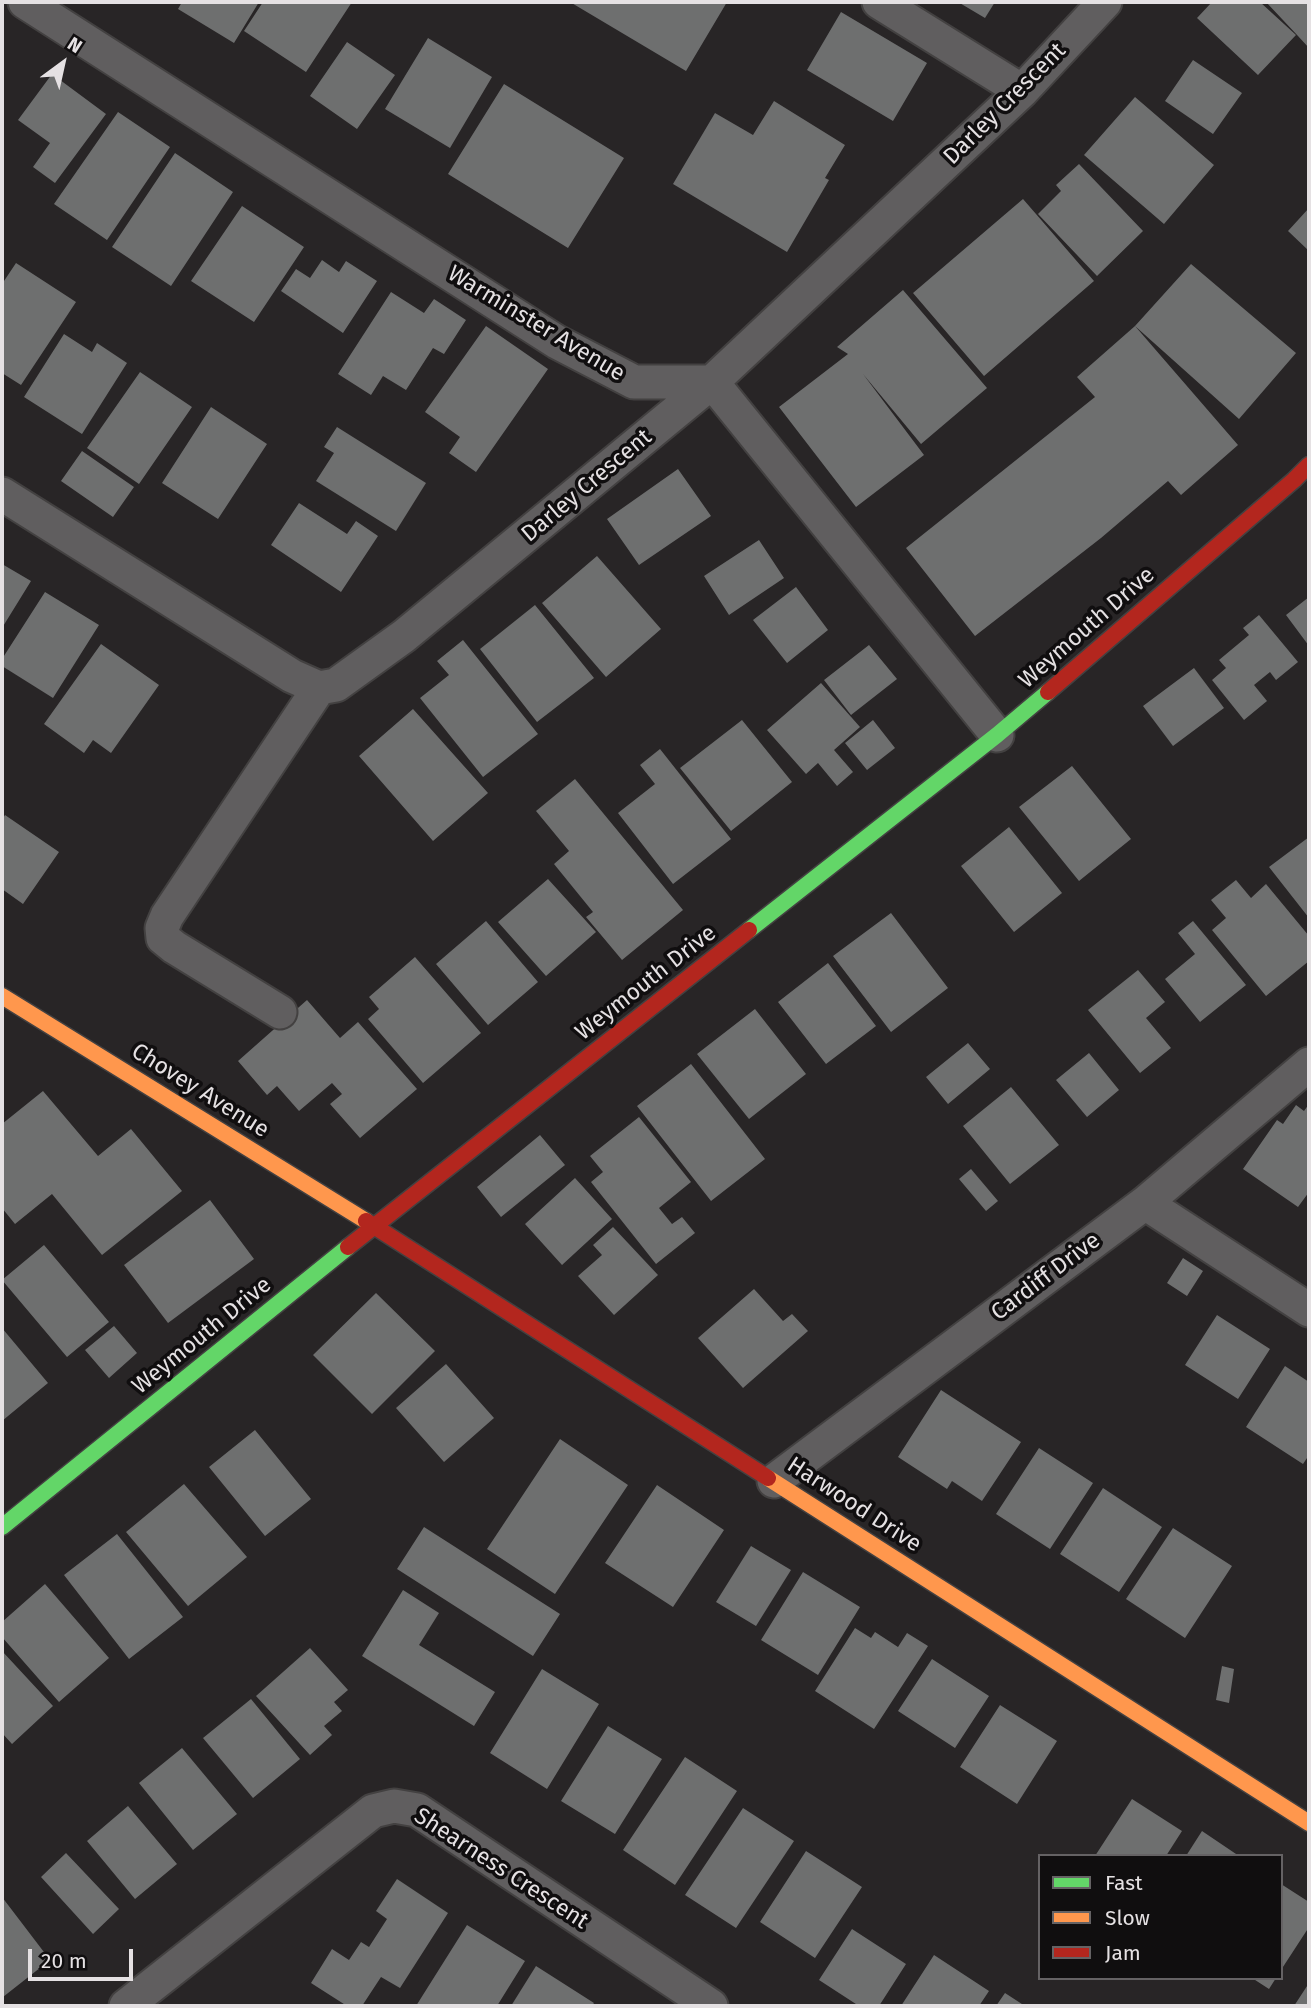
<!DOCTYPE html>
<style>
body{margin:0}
#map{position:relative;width:1311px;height:2008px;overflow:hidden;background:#282526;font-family:"Fira Sans",sans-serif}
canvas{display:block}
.frame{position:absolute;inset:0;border:4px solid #e5e1e3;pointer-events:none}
.legend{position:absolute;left:1038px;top:1854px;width:245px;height:126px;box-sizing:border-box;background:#100e0f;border:2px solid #656264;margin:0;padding:9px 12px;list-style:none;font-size:21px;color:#e5e1e3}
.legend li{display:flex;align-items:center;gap:14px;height:35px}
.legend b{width:35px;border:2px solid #656264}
.north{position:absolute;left:28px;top:28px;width:70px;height:70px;-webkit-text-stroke:5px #100e0f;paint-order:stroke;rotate:33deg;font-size:19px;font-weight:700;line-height:28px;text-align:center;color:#e5e1e3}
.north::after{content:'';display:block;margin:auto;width:24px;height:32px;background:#e5e1e3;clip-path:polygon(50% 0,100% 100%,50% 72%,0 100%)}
.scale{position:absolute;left:28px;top:1949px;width:105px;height:32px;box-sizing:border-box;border:4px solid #e5e1e3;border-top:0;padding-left:9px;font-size:21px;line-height:24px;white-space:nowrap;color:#e5e1e3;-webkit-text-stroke:5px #100e0f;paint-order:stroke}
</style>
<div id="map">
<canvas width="1311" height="2008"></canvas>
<div class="frame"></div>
<ul class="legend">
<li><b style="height:9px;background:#63d668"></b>Fast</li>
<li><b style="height:9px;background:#ff974d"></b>Slow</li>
<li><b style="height:9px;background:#b3261e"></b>Jam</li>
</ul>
<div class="north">N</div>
<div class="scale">20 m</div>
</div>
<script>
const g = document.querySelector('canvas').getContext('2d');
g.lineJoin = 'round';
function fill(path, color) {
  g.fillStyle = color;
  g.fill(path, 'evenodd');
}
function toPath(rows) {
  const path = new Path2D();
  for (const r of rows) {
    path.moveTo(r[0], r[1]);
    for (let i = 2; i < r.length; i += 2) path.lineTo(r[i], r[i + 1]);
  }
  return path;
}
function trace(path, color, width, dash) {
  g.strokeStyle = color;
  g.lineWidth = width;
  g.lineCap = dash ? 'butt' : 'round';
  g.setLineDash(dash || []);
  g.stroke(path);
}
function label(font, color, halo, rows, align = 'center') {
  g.font = font + ' "Fira Sans",sans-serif';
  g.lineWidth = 7;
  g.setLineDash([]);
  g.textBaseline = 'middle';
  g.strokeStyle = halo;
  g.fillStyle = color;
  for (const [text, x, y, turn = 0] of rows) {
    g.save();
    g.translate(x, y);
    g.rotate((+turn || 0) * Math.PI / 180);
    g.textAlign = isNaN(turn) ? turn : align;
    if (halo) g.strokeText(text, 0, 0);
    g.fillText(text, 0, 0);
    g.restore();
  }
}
fill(toPath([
 [182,2,259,2,234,43,178,9],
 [263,2,352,2,306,72,244,31],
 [570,2,727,2,686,71],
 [958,2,995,2,985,18],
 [1212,2,1260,2,1296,35,1258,75,1197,18],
 [1266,2,1309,2,1309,48,1298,36],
 [841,12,927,63,893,121,807,70],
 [428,38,492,77,450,148,385,109],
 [347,42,395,75,357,129,310,96],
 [1193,60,1242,93,1213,134,1165,101],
 [52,74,106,114,55,183,33,167,50,143,18,120],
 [504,84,624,158,568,248,448,174],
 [1135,97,1214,165,1164,224,1084,155],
 [774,101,845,145,825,178,829,180,787,252,673,184,715,113,753,135],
 [118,112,170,147,107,240,54,204],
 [175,153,233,192,171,286,112,247],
 [1079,164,1143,231,1097,276,1038,214,1061,191,1056,185],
 [1023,199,1094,281,984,376,913,293],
 [242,206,304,247,254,322,191,281],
 [1309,208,1309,251,1288,231],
 [322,260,339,272,346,261,377,281,343,333,281,291,296,269,310,278],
 [16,263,76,302,21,385,2,373,2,284],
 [1191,264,1296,353,1239,419,1135,326],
 [903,290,987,388,921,444,863,374,924,455,856,507,779,407,848,354,837,347],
 [391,292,424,313,434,299,466,320,444,354,433,348,406,390,383,376,371,395,338,374],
 [486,326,548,369,476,472,449,453,460,437,425,412],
 [1135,326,1238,445,1181,495,1168,481,1101,538,975,636,906,548,1095,397,1077,377],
 [64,334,92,352,97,343,127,363,82,434,24,397],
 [140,372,192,407,139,484,87,448],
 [211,407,267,444,218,519,162,483],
 [337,427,426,483,396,531,316,481,334,453,324,447],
 [82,451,134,487,113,517,61,481],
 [678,469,711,516,639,565,607,519],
 [299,503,347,534,356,521,378,536,341,592,271,545],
 [759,540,784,578,729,615,704,576],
 [597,556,661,629,606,677,542,603],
 [2,564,31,581,2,628],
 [796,587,828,630,787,663,753,620],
 [45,592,99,625,53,698,2,666,2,659],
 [1309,597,1309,646,1286,615],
 [535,605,594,678,537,722,480,649],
 [1259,615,1298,662,1276,680,1270,672,1254,685,1267,701,1244,720,1212,680,1226,668,1219,660,1249,635,1243,628],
 [463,640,538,734,483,777,420,698,449,675,437,661],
 [101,644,159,685,111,753,93,740,84,753,44,724],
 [869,645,897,679,851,715,824,680],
 [1194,668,1224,708,1173,746,1143,706],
 [821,683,860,727,834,750,853,772,837,786,818,763,806,774,767,730],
 [413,709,488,793,433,841,359,756],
 [742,720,792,782,731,831,680,768],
 [873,720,895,748,867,770,845,743],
 [660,749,731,839,673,884,618,813,655,784,640,765],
 [1072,766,1131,839,1079,881,1019,807],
 [575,779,683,910,622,960,586,917,593,912,554,864,569,851,536,811],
 [5,815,59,852,23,904,2,889,2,820],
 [1009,827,1062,893,1014,932,961,866],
 [1309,837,1309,918,1269,867],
 [548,879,596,932,546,976,498,922],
 [1236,880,1251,898,1266,884,1309,936,1309,961,1266,996,1212,930,1226,918,1211,900],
 [891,913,948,988,891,1032,833,956],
 [486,921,538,982,488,1025,436,964],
 [1193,921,1246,985,1200,1022,1165,979,1195,954,1178,933],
 [415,957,481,1033,423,1083,368,1019,379,1009,369,997],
 [828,963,876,1026,826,1064,778,1002],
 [1138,970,1165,1002,1146,1018,1171,1048,1140,1073,1088,1010],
 [307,1000,340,1038,358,1022,417,1089,360,1138,330,1104,342,1094,332,1083,299,1111,277,1086,267,1095,238,1061],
 [755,1009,806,1074,749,1119,697,1054],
 [968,1043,990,1069,948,1104,926,1077],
 [1089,1053,1119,1090,1087,1117,1056,1080],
 [691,1064,765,1159,711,1201,637,1106],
 [1011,1087,1059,1145,1010,1184,963,1126],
 [43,1091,98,1156,131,1129,182,1191,102,1255,52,1194,15,1224,2,1208,2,1124],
 [1309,1104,1309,1192,1298,1207,1243,1169,1277,1120,1283,1124,1296,1105,1304,1111],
 [639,1117,691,1182,659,1208,672,1224,682,1217,695,1233,656,1264,591,1182,603,1172,590,1156],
 [540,1135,565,1165,501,1217,477,1187],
 [971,1169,998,1201,986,1211,959,1179],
 [575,1178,612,1219,562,1265,525,1224],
 [210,1200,254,1259,168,1323,124,1265],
 [613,1227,658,1275,614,1315,578,1276,602,1255,593,1245],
 [44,1245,109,1322,67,1357,2,1280],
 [1183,1258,1203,1271,1187,1296,1167,1283],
 [754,1289,783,1321,792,1314,808,1331,743,1388,698,1338],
 [376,1293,435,1351,372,1414,313,1355],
 [1217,1315,1270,1349,1238,1399,1185,1365],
 [114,1326,137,1353,109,1378,85,1350],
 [2,1328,48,1383,2,1421],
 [446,1364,494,1418,444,1462,396,1408],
 [1285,1366,1309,1382,1309,1455,1303,1464,1246,1427],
 [941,1390,1021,1442,982,1501,952,1481,947,1489,898,1457],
 [255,1430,311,1499,265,1536,209,1467],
 [560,1439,628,1485,555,1594,487,1549],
 [1039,1448,1093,1483,1050,1549,996,1514],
 [184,1484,247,1557,188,1606,126,1532],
 [657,1485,724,1530,673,1607,605,1563],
 [1103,1488,1162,1527,1119,1592,1060,1554],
 [424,1527,560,1614,533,1656,397,1569],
 [1173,1528,1232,1566,1185,1638,1126,1599],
 [117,1534,183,1617,129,1659,64,1575],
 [751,1546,791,1570,756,1626,716,1602],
 [803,1572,860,1607,818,1675,761,1640],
 [45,1584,109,1658,59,1702,2,1637,2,1622],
 [403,1590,439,1613,419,1645,495,1692,474,1726,362,1656],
 [855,1628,871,1638,875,1632,898,1647,907,1633,928,1646,874,1729,815,1691],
 [310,1648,348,1690,334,1702,342,1711,324,1726,332,1735,310,1755,256,1696],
 [2,1651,53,1706,12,1744,2,1733],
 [932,1659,989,1696,955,1748,898,1711],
 [1222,1666,1234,1669,1229,1703,1216,1700],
 [542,1669,599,1704,547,1789,490,1753],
 [251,1699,300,1759,253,1798,203,1738],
 [1000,1705,1057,1741,1017,1804,960,1767],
 [608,1726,662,1759,615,1834,561,1801],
 [182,1748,237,1814,193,1850,139,1783],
 [685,1757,737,1791,675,1885,623,1850],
 [1132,1799,1182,1831,1166,1856,1095,1856],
 [128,1806,177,1864,135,1899,87,1841],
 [743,1808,794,1841,736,1928,685,1895],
 [1202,1831,1239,1856,1186,1856],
 [806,1851,862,1887,815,1958,760,1922],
 [66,1853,119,1909,93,1934,41,1877],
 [397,1879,448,1913,400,1988,381,1977,362,2006,347,2006,311,1983,332,1949,349,1960,361,1942,369,1947,387,1919,376,1911],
 [1281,1884,1309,1902,1309,1927,1281,1970],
 [2,1897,50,1960,3,1997,2,1995],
 [467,1925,525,1961,497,2006,416,2006],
 [852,1929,906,1964,879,2006,859,2006,819,1980],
 [934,1955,989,1991,979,2006,901,2006],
 [536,1966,594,2003,592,2006,511,2006],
 [1252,1978,1276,1978,1269,1989],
 [1309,1983,1309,2006,1294,2006],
 [1005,1993,1025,2006,996,2006]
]), '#6e6f6f');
const street = toPath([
 [25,2,557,342,634,382,712,382,997,735],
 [879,2,1022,91],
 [2,494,292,676,319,688,336,685,404,636,712,382,1022,91,1105,2],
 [280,1012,174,947,163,938,162,928,167,916,319,688],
 [1145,1203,1309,1310],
 [774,1481,1145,1203,1309,1064],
 [126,2006,373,1811,394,1806,417,1810,711,2006]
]);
const fast = toPath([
 [749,930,997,735,1048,692],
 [2,1527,348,1247]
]);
const slow = toPath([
 [2,996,366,1221],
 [768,1478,1309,1823]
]);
const jam = toPath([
 [1048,692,1294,480,1309,465],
 [366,1221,768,1478],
 [348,1247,749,930]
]);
trace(street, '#434141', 37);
trace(fast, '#434141', 19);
trace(slow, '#434141', 19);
trace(jam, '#434141', 19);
trace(street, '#605e5f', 33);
trace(fast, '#63d668', 16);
trace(slow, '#ff974d', 16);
trace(jam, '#b3261e', 16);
label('23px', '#e5e1e3', '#100e0f', [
 ["Darley Crescent",1005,104,-45],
 ["Warminster Avenue",536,324,31],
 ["Darley Crescent",587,486,-40],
 ["Weymouth Drive",1087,628,-41],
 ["Weymouth Drive",646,983,-38],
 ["Chovey Avenue",200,1091,32],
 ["Cardiff Drive",1046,1277,-37],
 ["Weymouth Drive",202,1336,-39],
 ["Harwood Drive",854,1505,33],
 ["Shearness Crescent",501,1869,33]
]);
</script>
